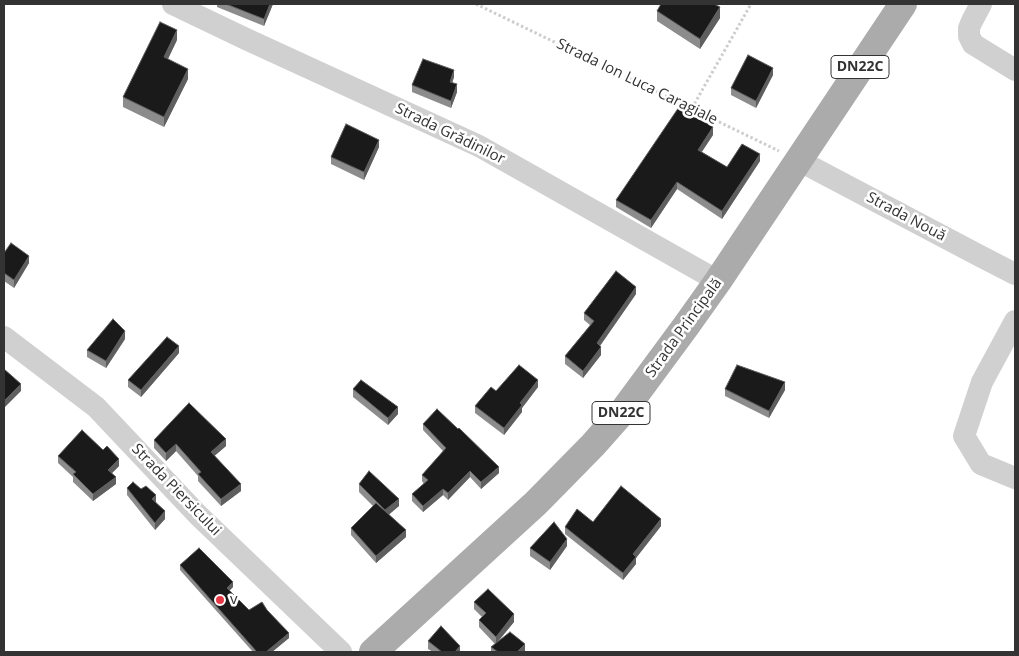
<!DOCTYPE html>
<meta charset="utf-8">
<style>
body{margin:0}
#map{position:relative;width:1019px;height:656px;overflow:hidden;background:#fff;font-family:"Open Sans",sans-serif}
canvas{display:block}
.frame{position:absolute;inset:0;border:5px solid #333;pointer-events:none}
</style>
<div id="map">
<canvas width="1019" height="656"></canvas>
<div class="frame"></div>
</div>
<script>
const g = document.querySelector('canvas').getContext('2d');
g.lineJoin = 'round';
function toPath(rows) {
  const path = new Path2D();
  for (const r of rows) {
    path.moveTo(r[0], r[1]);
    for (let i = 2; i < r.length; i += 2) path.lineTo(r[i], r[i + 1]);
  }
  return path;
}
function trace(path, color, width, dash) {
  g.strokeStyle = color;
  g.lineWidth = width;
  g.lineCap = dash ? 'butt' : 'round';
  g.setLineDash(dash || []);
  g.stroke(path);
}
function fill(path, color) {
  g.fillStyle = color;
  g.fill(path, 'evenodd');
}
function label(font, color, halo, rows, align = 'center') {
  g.font = font + ' "Open Sans",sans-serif';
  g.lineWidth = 5;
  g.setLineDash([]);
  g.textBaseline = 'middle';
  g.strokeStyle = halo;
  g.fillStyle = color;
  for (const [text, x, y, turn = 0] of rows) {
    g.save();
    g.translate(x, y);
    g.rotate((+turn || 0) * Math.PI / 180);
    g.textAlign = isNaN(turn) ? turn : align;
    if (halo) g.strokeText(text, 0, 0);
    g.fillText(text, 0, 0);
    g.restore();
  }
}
trace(toPath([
 [476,4,779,151],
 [692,108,751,4]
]), '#cdcdcd', 3, [2.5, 2.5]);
trace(toPath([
 [173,4,246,39,479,146,718,281],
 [981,4,972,21,969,28,969,36,973,44,1015,70],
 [798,160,980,256,1015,274],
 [1015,321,982,382,964,436,981,464,1015,478],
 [4,337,96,407,198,515,341,652]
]), '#d0d0d0', 22);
trace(toPath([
 [373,652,536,503,593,445,624,410,686,326,718,281,903,4]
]), '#ababab', 28);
fill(toPath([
 [217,4,273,4,264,26,217,7],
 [657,11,720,18,700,49,657,21],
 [177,40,168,59,188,79,164,127,123,107,123,97],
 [773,75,756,108,731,95,731,88],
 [454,77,452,83,457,92,451,108,412,92,412,85],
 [713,135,702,152,727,167,760,161,722,219,677,189,651,228,616,207,616,200],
 [379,147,364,180,331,164,331,157],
 [4,253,29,263,14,288,4,281],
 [636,294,600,346,601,355,583,378,565,364,565,356,590,325,584,320,584,313],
 [125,339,106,368,87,357,87,350],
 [179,353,141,397,128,387,128,380],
 [538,387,522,408,522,412,504,435,475,413,475,406,496,391],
 [353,389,398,414,388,425,353,397],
 [725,389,785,390,769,418,725,396],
 [423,424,499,473,481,489,470,477,448,500,443,495,423,512,412,501,412,494,424,484,422,481,422,475,443,451,423,430],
 [154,440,226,446,214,456,241,491,221,506,198,481,198,476,176,451,166,461,154,448],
 [58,456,119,466,112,473,116,484,93,501,73,482,73,477,58,463],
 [359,484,399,506,389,514,406,537,376,563,351,535,351,528,373,506,359,492],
 [127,488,156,502,165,519,155,530,127,495],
 [593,522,661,526,636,558,636,564,623,580,565,534,565,527],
 [567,546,550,570,530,556,530,548],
 [180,565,233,587,229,591,249,610,267,610,289,638,272,652,253,652,180,570],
 [474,602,514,622,497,642,525,652,491,652,491,647,495,644,479,627,479,620,482,617,474,609],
 [428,641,460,652,433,652,428,649]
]), '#8c8c8c');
fill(toPath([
 [270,4,273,4,264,26,264,19],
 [720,7,720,18,700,49,700,39],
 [177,30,177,40,164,67,164,57],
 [773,68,773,75,756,108,756,101],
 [188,69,188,79,164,127,164,117],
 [454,70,454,77,450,89,450,82],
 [457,84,457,92,451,108,451,101],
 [713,127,713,135,698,157,698,150],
 [379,140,379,147,364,180,364,172],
 [760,154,760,161,722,219,722,211],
 [677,182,677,189,651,228,651,220],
 [29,256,29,263,14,288,14,280],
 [636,287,636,294,597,350,597,343],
 [125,331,125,339,106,368,106,361],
 [179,346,179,353,141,397,141,390],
 [601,347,601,355,583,378,583,371],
 [538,380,538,387,522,408,522,412,504,435,504,428,520,403],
 [785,382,785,390,769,418,769,411],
 [21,384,21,391,4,408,4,401],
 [398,407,398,414,388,425,388,418],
 [226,439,226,446,211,459,211,452],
 [176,444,176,451,166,461,166,453],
 [119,459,119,466,108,477,108,470],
 [499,467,499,473,481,489,481,482],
 [470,471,470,477,448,500,448,493],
 [116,477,116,484,93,501,93,494],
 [241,484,241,491,221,506,221,499],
 [443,489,443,495,423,512,423,506],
 [156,495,156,502,152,507,152,499],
 [399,499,399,506,385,518,385,510],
 [165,511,165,519,155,530,155,523],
 [661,519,661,526,636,558,636,564,623,580,623,573,633,554],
 [406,530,406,537,376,563,376,556],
 [567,539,567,546,550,570,550,562],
 [233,582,233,587,227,593,227,588],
 [514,614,514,622,496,644,496,637],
 [289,633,289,638,272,652,266,652],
 [525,644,525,652,517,652],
 [460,646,460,652,455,652]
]), '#5f5f5f');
const building = toPath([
 [226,4,270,4,264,19,226,4],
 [661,4,714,4,720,7,700,39,657,11,661,4],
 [160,22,177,30,164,57,188,69,164,117,123,97,160,22],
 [748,55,773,68,756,101,731,88,748,55],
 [423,59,454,70,450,82,457,84,451,101,412,85,423,59],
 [679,107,713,127,698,150,727,167,742,144,760,154,722,211,677,182,651,220,616,200,679,107],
 [346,124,379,140,364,172,331,157,346,124],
 [11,243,29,256,14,280,4,273,4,253,11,243],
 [616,271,636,287,597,343,601,347,583,371,565,356,594,321,584,313,616,271],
 [113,319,125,331,106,361,87,350,113,319],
 [167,337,179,346,141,390,128,380,167,337],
 [519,365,538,380,520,403,522,405,504,428,475,406,491,387,496,391,519,365],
 [737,365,785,382,769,411,725,389,737,365],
 [4,369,21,384,4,401,4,369],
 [361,380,398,407,388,418,353,389,361,380],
 [189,403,226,439,211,452,241,484,221,499,198,474,201,472,176,444,166,453,154,440,189,403],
 [437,409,458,429,459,428,499,467,481,482,470,471,448,493,443,489,423,506,412,494,428,480,422,475,446,448,423,424,437,409],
 [82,430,103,450,107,446,119,459,108,470,116,477,93,494,73,474,76,472,58,456,82,430],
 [369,471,399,499,385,510,359,484,369,471],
 [133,482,141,489,146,486,156,495,152,499,165,511,155,523,127,488,133,482],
 [621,486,661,519,633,554,636,557,623,573,565,527,577,509,593,522,621,486],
 [376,503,406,530,376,556,351,528,376,503],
 [554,522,567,539,550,562,530,548,554,522],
 [199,548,233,582,227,588,249,610,262,602,267,610,289,633,266,652,257,652,180,565,199,548],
 [488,589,514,614,496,637,479,620,486,613,474,602,488,589],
 [441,626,460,646,455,652,442,652,428,641,441,626],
 [510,632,525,644,517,652,498,652,491,647,510,632]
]);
fill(building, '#1a1a1a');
trace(building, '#5f5f5f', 1);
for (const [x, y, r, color] of [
 [220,600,5,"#e63946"]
]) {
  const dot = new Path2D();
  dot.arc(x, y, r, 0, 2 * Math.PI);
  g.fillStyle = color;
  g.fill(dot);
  trace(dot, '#fff', 2);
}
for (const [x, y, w] of [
 [860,67,58],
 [621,413,58]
]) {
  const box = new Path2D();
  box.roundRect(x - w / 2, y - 11.5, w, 23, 4);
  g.fillStyle = '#fff';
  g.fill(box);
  trace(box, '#333', 1);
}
label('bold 14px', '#333', null, [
 ["DN22C",860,67],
 ["DN22C",621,413]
]);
label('15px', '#333', '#fff', [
 ["Strada Ion Luca Caragiale",637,82,26],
 ["Strada Grădinilor",450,134,26],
 ["Strada Nouă",906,217,28],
 ["Strada Principală",684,328,-54],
 ["Strada Piersicului",176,490,46]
]);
label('15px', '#333', '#fff', [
 ["v",230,600]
], 'left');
</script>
